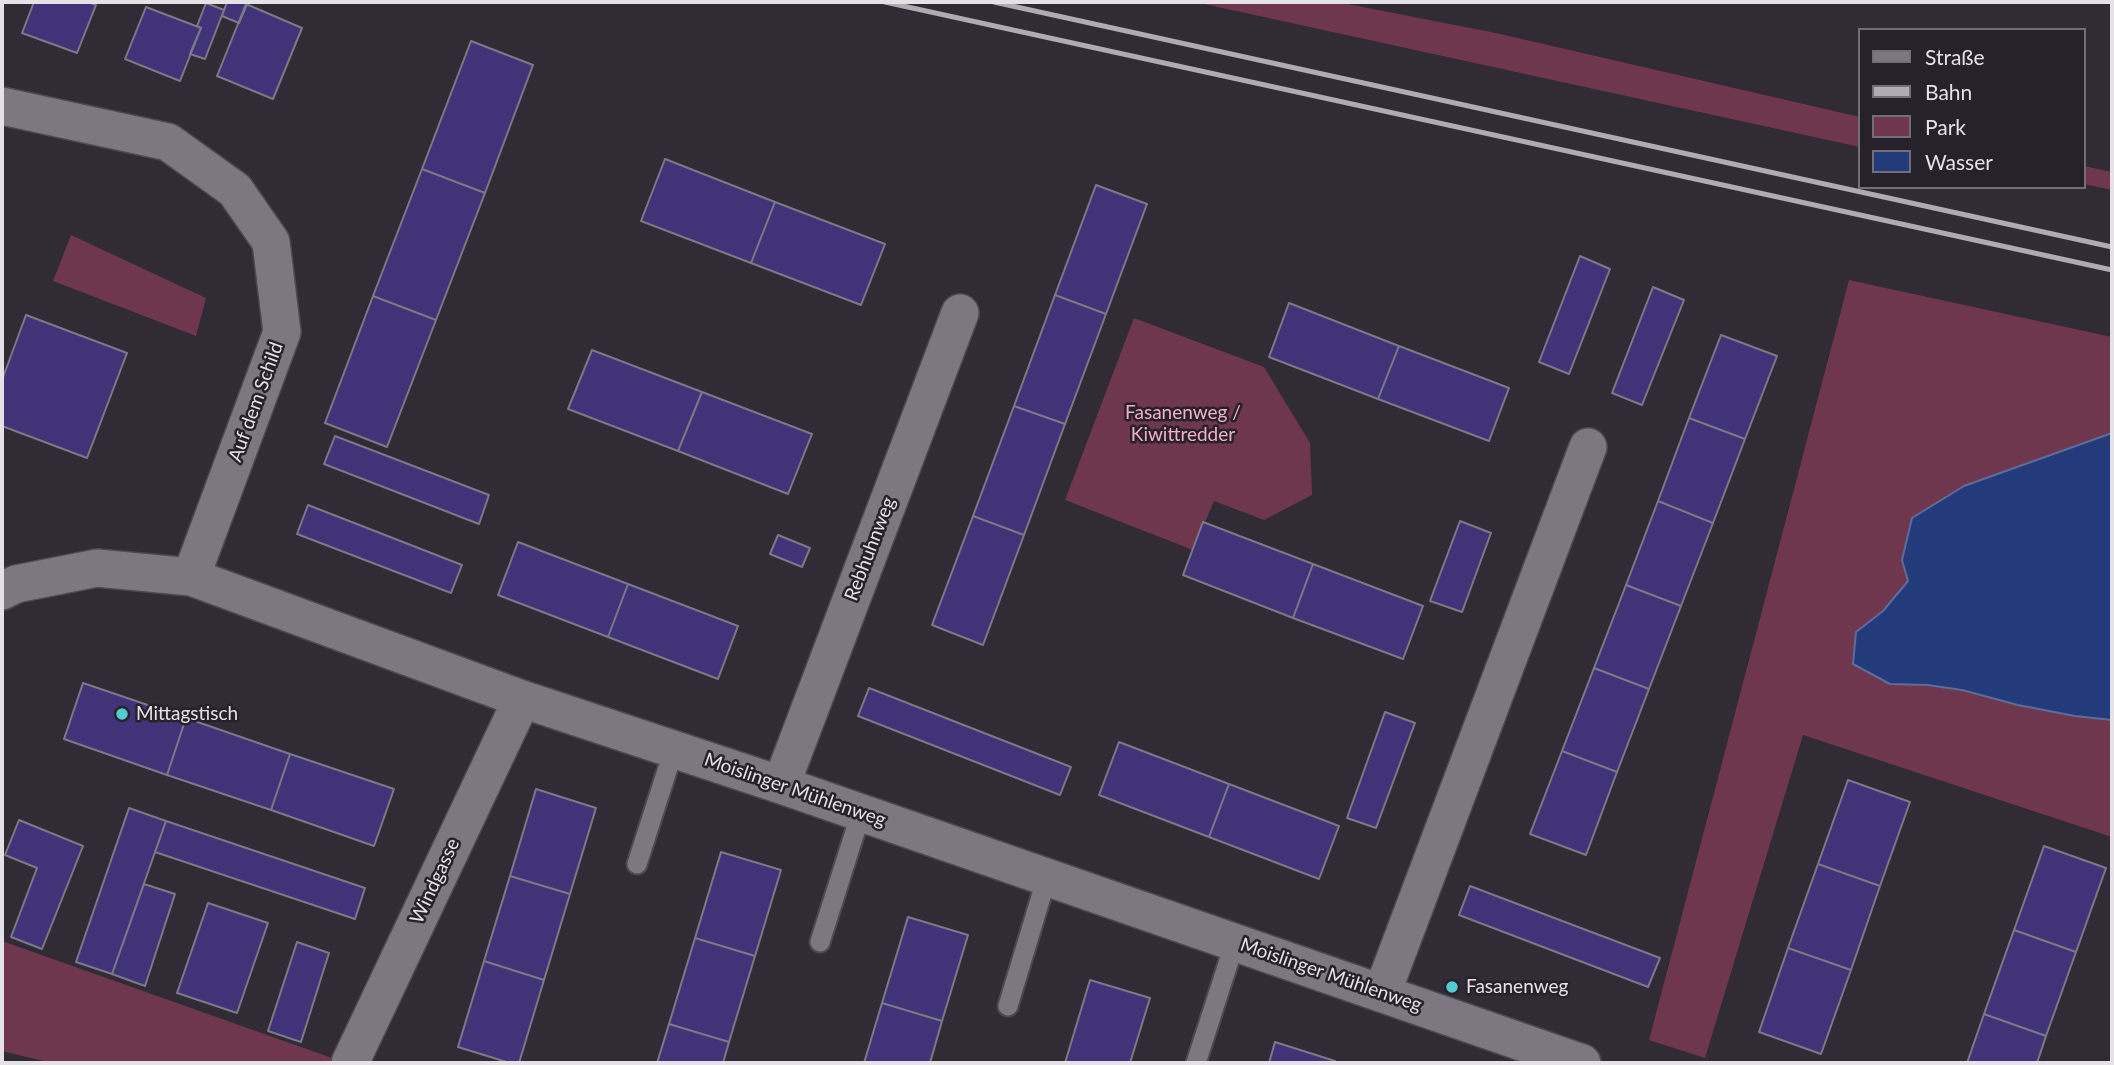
<!DOCTYPE html>
<meta charset="utf-8">
<style>
body{margin:0}
#map{position:relative;width:2114px;height:1065px;overflow:hidden;background:#302b34;font-family:Lato,sans-serif}
canvas{display:block}
.frame{position:absolute;inset:0;border:4px solid #e4e1e7;pointer-events:none}
.legend{position:absolute;left:1858px;top:28px;width:228px;height:161px;box-sizing:border-box;background:#26212a;border:2px solid #726e76;margin:0;padding:9px 12px;list-style:none;font-size:21px;color:#e4e1e7}
.legend li{display:flex;align-items:center;gap:14px;height:35px}
.legend b{width:35px;border:2px solid #726e76}
</style>
<div id="map">
<canvas width="2114" height="1065"></canvas>
<div class="frame"></div>
<ul class="legend">
<li><b style="height:9px;background:#7d7782"></b>Straße</li>
<li><b style="height:9px;background:#afabb2"></b>Bahn</li>
<li><b style="height:19px;background:#6e374d"></b>Park</li>
<li><b style="height:19px;background:#233b7a"></b>Wasser</li>
</ul>
</div>
<script>
const g = document.querySelector('canvas').getContext('2d');
g.lineJoin = 'round';
function fill(path, color) {
  g.fillStyle = color;
  g.fill(path, 'evenodd');
}
function toPath(rows) {
  const path = new Path2D();
  for (const r of rows) {
    path.moveTo(r[0], r[1]);
    for (let i = 2; i < r.length; i += 2) path.lineTo(r[i], r[i + 1]);
  }
  return path;
}
function trace(path, color, width, dash) {
  g.strokeStyle = color;
  g.lineWidth = width;
  g.lineCap = dash ? 'butt' : 'round';
  g.setLineDash(dash || []);
  g.stroke(path);
}
function label(font, color, halo, rows, align = 'center') {
  g.font = font + ' Lato,sans-serif';
  g.lineWidth = 5;
  g.setLineDash([]);
  g.textBaseline = 'middle';
  g.strokeStyle = halo;
  g.fillStyle = color;
  for (const [text, x, y, turn = 0] of rows) {
    g.save();
    g.translate(x, y);
    g.rotate((+turn || 0) * Math.PI / 180);
    g.textAlign = isNaN(turn) ? turn : align;
    if (halo) g.strokeText(text, 0, 0);
    g.fillText(text, 0, 0);
    g.restore();
  }
}
fill(toPath([
 [1195,2,1337,2,1496,33,1860,117,1860,147],
 [2084,166,2112,172,2112,190,2084,184],
 [71,235,206,298,196,336,53,281],
 [1849,280,2112,337,2112,433,2074,447,1902,560,1908,581,1883,611,1856,632,1928,685,1962,690,2018,705,2075,716,2112,720,2112,837,1803,735,1705,1058,1649,1040],
 [1134,318,1264,367,1310,443,1312,495,1264,520,1214,501,1193,550,1065,500],
 [2,941,332,1058,351,1063,52,1063,2,1051]
]), '#6e374d');
const water = toPath([
 [2112,433,2112,720,2075,716,2018,705,1962,690,1928,685,1890,684,1853,664,1856,632,1883,611,1908,581,1902,560,1912,518,1964,486,2112,433]
]);
fill(water, '#233b7a');
trace(water, '#5d6d9b', 2);
const building = toPath([
 [34,2,88,2,96,5,77,53,22,33,34,2],
 [227,2,248,2,239,23,222,16,227,2],
 [206,3,224,10,205,59,190,54,201,28,197,26,206,3],
 [246,4,302,28,273,99,217,76,246,4],
 [146,7,201,28,180,81,125,59,146,7],
 [471,41,533,65,485,193,422,169,471,41],
 [665,159,775,202,751,263,641,221,665,159],
 [422,169,485,193,436,320,373,296,422,169],
 [1096,185,1147,204,1106,314,1055,295,1096,185],
 [775,202,885,244,861,305,751,263,775,202],
 [1580,256,1610,269,1569,374,1539,362,1580,256],
 [1653,287,1684,300,1642,405,1612,393,1653,287],
 [1055,295,1106,314,1065,424,1014,406,1055,295],
 [373,296,436,320,387,447,325,423,373,296],
 [1289,303,1399,346,1378,399,1269,357,1289,303],
 [26,315,127,353,87,458,2,426,2,380,26,315],
 [1721,335,1777,356,1745,439,1689,418,1721,335],
 [1399,346,1509,388,1489,441,1378,399,1399,346],
 [592,350,702,392,678,451,568,409,592,350],
 [702,392,812,434,788,494,678,451,702,392],
 [1014,406,1065,424,1024,535,973,516,1014,406],
 [1689,418,1745,439,1713,523,1658,501,1689,418],
 [335,436,489,495,479,524,324,464,335,436],
 [1658,501,1713,523,1681,606,1626,585,1658,501],
 [308,505,462,565,451,593,297,534,308,505],
 [973,516,1024,535,983,645,932,625,973,516],
 [1460,521,1491,533,1462,612,1430,601,1460,521],
 [1203,522,1313,564,1293,618,1183,575,1203,522],
 [778,535,810,548,802,567,770,554,778,535],
 [518,542,628,584,608,637,498,595,518,542],
 [1313,564,1423,606,1403,659,1293,618,1313,564],
 [628,584,738,626,718,679,608,637,628,584],
 [1626,585,1681,606,1649,689,1594,668,1626,585],
 [1594,668,1649,689,1617,772,1562,751,1594,668],
 [83,683,186,718,167,775,64,739,83,683],
 [869,688,1071,767,1060,795,858,716,869,688],
 [1385,712,1415,723,1376,828,1347,818,1385,712],
 [186,718,290,754,271,810,167,775,186,718],
 [1119,742,1229,784,1209,837,1099,795,1119,742],
 [1562,751,1617,772,1586,855,1530,834,1562,751],
 [290,754,394,789,374,846,271,810,290,754],
 [1848,780,1910,802,1880,886,1818,864,1848,780],
 [1229,784,1339,826,1319,879,1209,837,1229,784],
 [536,789,596,808,570,894,510,876,536,789],
 [129,808,166,821,112,974,76,962,129,808],
 [19,820,83,846,42,949,11,937,37,868,5,855,19,820],
 [166,821,365,888,355,919,155,852,166,821],
 [2044,846,2106,868,2076,952,2014,930,2044,846],
 [721,852,781,870,755,956,695,938,721,852],
 [1818,864,1880,886,1851,970,1788,948,1818,864],
 [510,876,570,894,544,980,484,961,510,876],
 [144,884,175,894,145,986,112,974,144,884],
 [1470,886,1660,958,1648,987,1459,915,1470,886],
 [208,903,268,923,237,1013,177,993,208,903],
 [908,917,968,935,942,1021,882,1003,908,917],
 [2014,930,2076,952,2046,1036,1984,1014,2014,930],
 [695,938,755,956,729,1042,669,1024,695,938],
 [297,942,329,953,301,1042,268,1031,297,942],
 [1788,948,1851,970,1821,1054,1759,1032,1788,948],
 [484,961,544,980,519,1063,510,1063,458,1047,484,961],
 [1090,980,1150,998,1130,1063,1065,1063,1090,980],
 [882,1003,942,1021,930,1063,864,1063,882,1003],
 [1984,1014,2046,1036,2037,1063,1967,1063,1984,1014],
 [669,1024,729,1042,723,1063,657,1063,669,1024],
 [1275,1042,1335,1061,1334,1063,1269,1063,1275,1042]
]);
fill(building, '#403378');
trace(building, '#7a7a86', 2);
const service = toPath([
 [637,864,674,749],
 [820,942,861,813],
 [1008,1006,1047,877],
 [1196,1063,1235,942]
]);
const minor = toPath([
 [2,106,168,142,235,190,271,242,282,332,191,577],
 [2,591,16,584,97,568,191,577,522,699,781,785,1582,1063],
 [781,785,960,313],
 [1382,993,1588,447],
 [350,1063,522,699]
]);
trace(service, '#4d4951', 23);
trace(minor, '#4d4951', 40);
trace(service, '#7d7782', 19);
trace(minor, '#7d7782', 37);
trace(toPath([
 [885,2,2112,270],
 [994,2,2112,247]
]), '#afabb2', 5);
for (const [x, y, r, color] of [
 [122,714,7,"#52ccd1"],
 [1452,987,7,"#52ccd1"]
]) {
  const dot = new Path2D();
  dot.arc(x, y, r, 0, 2 * Math.PI);
  g.fillStyle = color;
  g.fill(dot);
  trace(dot, '#26212a', 2.5);
}
label('19px', '#e4e1e7', '#26212a', [
 ["Auf dem Schild",256,402,-70],
 ["Rebhuhnweg",870,549,-69],
 ["Moislinger Mühlenweg",795,790,19],
 ["Windgasse",435,881,-65],
 ["Moislinger Mühlenweg",1331,975,19]
]);
label('19px', '#f4afc8', '#26212a', [
 ["Fasanenweg /",1183,413],
 ["Kiwittredder",1183,435]
]);
label('19px', '#e4e1e7', '#26212a', [
 ["Mittagstisch",136,714],
 ["Fasanenweg",1466,987]
], 'left');
</script>
